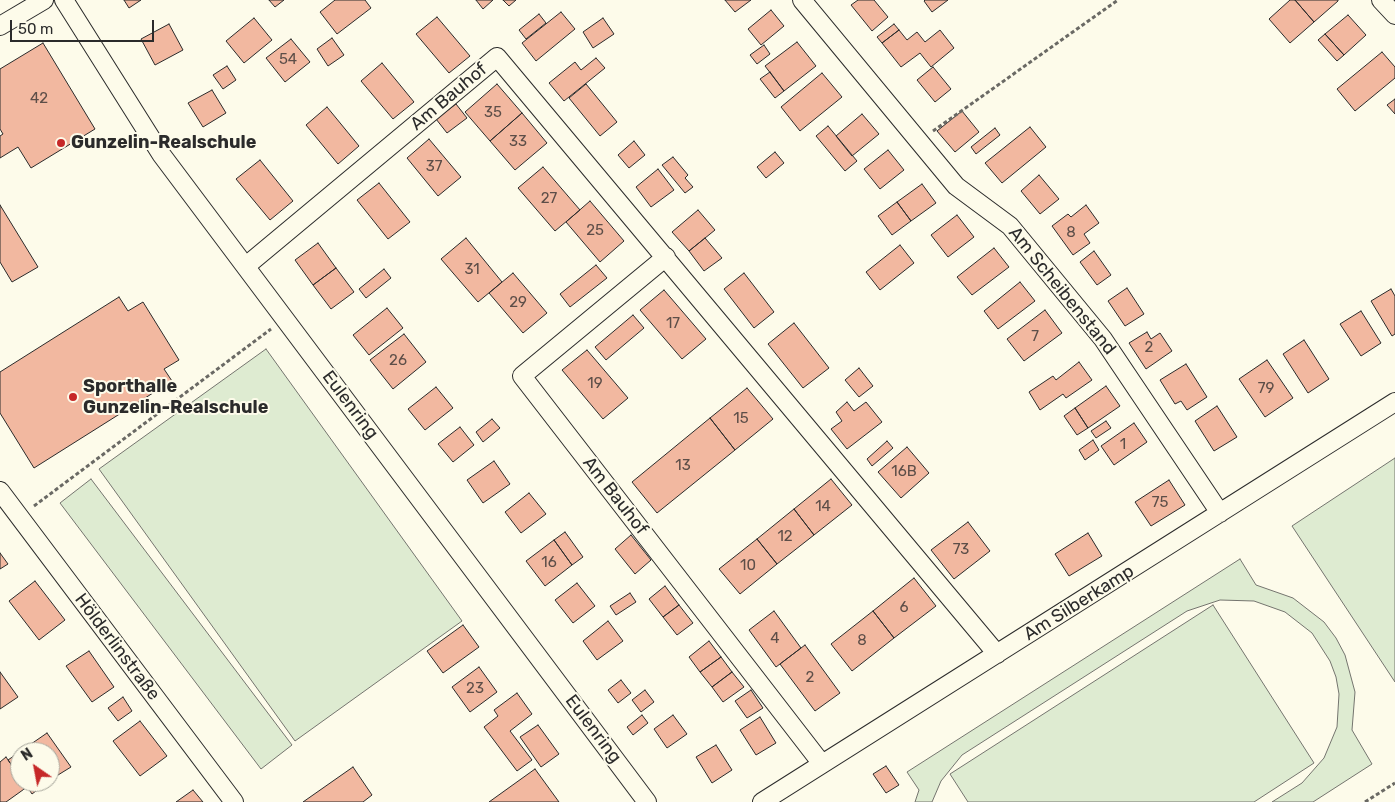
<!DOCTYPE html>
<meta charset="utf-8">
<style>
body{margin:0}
#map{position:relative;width:1395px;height:802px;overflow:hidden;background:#fdfbea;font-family:Rubik,sans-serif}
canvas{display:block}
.north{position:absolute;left:10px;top:742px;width:50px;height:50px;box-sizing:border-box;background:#fdfbea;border:1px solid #a9a89e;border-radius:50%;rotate:327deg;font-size:14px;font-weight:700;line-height:20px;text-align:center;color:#2b2b2b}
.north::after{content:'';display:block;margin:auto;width:18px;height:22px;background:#c62828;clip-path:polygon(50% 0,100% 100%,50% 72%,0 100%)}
.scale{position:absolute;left:10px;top:20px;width:144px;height:22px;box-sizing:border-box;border:2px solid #2b2b2b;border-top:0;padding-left:6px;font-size:15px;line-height:18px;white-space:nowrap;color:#2b2b2b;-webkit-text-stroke:4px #fdfbea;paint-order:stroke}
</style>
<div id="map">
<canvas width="1395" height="802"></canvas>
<div class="north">N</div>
<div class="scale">50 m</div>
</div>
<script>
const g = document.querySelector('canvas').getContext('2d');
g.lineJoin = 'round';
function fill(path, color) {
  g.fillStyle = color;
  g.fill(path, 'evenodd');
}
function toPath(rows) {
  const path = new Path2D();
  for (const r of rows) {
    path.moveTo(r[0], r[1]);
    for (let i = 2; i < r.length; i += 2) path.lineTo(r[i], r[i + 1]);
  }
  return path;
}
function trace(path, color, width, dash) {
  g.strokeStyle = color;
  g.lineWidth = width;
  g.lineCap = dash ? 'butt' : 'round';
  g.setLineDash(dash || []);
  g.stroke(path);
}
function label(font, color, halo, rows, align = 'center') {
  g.font = font + ' Rubik,sans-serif';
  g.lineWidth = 4;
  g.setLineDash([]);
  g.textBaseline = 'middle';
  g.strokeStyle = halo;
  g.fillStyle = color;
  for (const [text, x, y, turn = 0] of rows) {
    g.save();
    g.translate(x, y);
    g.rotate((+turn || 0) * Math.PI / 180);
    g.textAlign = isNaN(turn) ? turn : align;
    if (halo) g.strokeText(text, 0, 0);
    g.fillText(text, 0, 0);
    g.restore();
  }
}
const green = toPath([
 [266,349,462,621,295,741,99,469,266,349],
 [1395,458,1395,682,1292,526,1395,458],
 [91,479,292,745,261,769,60,503,91,479],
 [1240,559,1256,585,1293,598,1324,622,1336,638,1345,655,1355,692,1352,730,1372,764,1313,802,1272,802,1302,783,1324,758,1337,727,1339,694,1336,677,1330,661,1312,633,1285,612,1254,601,1220,600,1187,611,962,755,941,781,932,802,915,802,919,790,907,772,1240,559],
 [1213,605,1314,763,1254,802,968,802,950,774,1213,605]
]);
fill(green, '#deebd1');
trace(green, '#74746e', 1);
const building = toPath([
 [124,0,141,0,129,8,124,0],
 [269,0,284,0,275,7,269,0],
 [335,0,365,0,371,8,337,34,320,12,335,0],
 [476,0,493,0,483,9,476,0],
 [503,0,516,0,509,6,503,0],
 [725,0,751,0,735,12,725,0],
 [858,0,874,0,888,17,872,31,851,5,858,0],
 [925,0,948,0,932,12,924,1,925,0],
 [1290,0,1295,0,1314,22,1290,43,1269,19,1290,0],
 [1295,0,1338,0,1338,1,1314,22,1295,0],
 [771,10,784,26,761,45,748,29,771,10],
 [561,12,575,29,536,61,522,43,561,12],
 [539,14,546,23,526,39,519,30,539,14],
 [1348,15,1366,35,1344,55,1325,34,1348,15],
 [437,17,470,56,449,73,416,34,437,17],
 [254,18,272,40,244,63,226,41,254,18],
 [603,18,614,34,593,48,583,32,603,18],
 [169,24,183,50,155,65,141,39,169,24],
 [894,24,899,30,882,43,877,37,894,24],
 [899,30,907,40,917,32,925,42,940,30,954,48,931,67,920,53,901,67,882,43,899,30],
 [1325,34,1344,55,1337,61,1318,40,1325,34],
 [332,38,344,55,328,66,317,49,332,38],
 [291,39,310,62,285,82,266,58,291,39],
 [797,42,816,66,784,91,765,66,797,42],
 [43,43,95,129,31,168,18,147,0,158,0,136,3,134,0,129,0,69,43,43],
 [764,45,770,54,757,64,750,55,764,45],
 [1382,52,1395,67,1395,78,1355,111,1337,89,1382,52],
 [596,58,605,68,564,101,549,83,575,62,581,70,596,58],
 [382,63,414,102,393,119,361,81,382,63],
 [227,66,236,80,223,89,213,75,227,66],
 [933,67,951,89,935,102,917,80,933,67],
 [770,72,784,91,775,98,760,79,770,72],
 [822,73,842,97,800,131,781,107,822,73],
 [497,84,522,113,490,141,465,112,497,84],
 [586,84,617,122,600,136,569,98,586,84],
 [212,90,226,113,203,127,188,103,212,90],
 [1395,99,1395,114,1387,105,1395,99],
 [456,104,467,118,447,133,436,119,456,104],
 [327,107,359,146,338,164,306,125,327,107],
 [962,111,979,132,955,152,937,131,962,111],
 [522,113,547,143,515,170,490,141,522,113],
 [862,114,879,134,852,156,836,136,862,114],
 [828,126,857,161,845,171,816,136,828,126],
 [1030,127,1046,147,1002,183,985,163,1030,127],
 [995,128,1000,135,976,154,971,147,995,128],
 [429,139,461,177,438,196,407,158,429,139],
 [634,141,645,155,629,168,618,155,634,141],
 [888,150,904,170,880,189,864,169,888,150],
 [775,152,784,163,766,178,757,167,775,152],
 [673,157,688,175,685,178,693,187,685,193,662,165,673,157],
 [260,160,293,201,270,220,236,179,260,160],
 [543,167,580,210,555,231,518,188,543,167],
 [658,169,674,190,651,207,636,187,658,169],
 [1039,175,1059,199,1040,214,1021,191,1039,175],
 [379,183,410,222,388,239,357,200,379,183],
 [922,184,936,203,911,221,897,202,922,184],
 [590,201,624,241,600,262,566,222,590,201],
 [897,202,911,221,892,235,878,216,897,202],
 [0,205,38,267,12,282,0,262,0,205],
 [1086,205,1099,223,1084,234,1090,243,1073,255,1052,226,1068,214,1071,217,1086,205],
 [698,210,715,230,689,251,672,232,698,210],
 [957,215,974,237,948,257,931,235,957,215],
 [466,238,502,282,478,302,441,259,466,238],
 [705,238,722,258,704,271,689,251,705,238],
 [318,243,336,268,313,285,295,260,318,243],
 [900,245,914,263,880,290,866,272,900,245],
 [994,248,1009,267,972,295,957,277,994,248],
 [1094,251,1111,275,1097,285,1080,262,1094,251],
 [596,265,607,278,570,307,560,294,596,265],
 [336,268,354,292,331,309,313,285,336,268],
 [384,269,391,278,366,298,359,289,384,269],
 [513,273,547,313,523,333,489,293,513,273],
 [744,273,774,312,754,328,724,289,744,273],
 [1020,282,1035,301,998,329,984,311,1020,282],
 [1127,288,1144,314,1125,326,1108,301,1127,288],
 [1391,289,1395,296,1395,334,1392,336,1371,301,1391,289],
 [664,290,706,339,682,359,640,310,664,290],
 [119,297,128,311,143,302,179,360,164,369,172,381,34,468,0,413,0,372,119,297],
 [387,308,403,328,369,355,353,335,387,308],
 [1045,310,1062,333,1024,361,1007,339,1045,310],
 [1361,311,1381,343,1361,356,1340,324,1361,311],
 [633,315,644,328,606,360,595,347,633,315],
 [794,323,829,368,803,388,768,344,794,323],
 [1147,332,1151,339,1160,333,1172,351,1146,369,1129,343,1147,332],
 [404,334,426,362,393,389,370,360,404,334],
 [1304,340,1329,379,1308,393,1283,354,1304,340],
 [587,350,628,398,603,419,562,370,587,350],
 [1267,360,1293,398,1265,417,1239,379,1267,360],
 [1079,362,1092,380,1066,398,1063,394,1040,410,1029,392,1053,376,1056,380,1079,362],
 [1186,364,1207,397,1187,410,1181,401,1175,404,1160,380,1186,364],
 [859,368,873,386,859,397,845,380,859,368],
 [1106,386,1120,406,1088,428,1075,408,1106,386],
 [436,387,453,408,425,430,408,409,436,387],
 [747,388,773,419,735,450,710,418,747,388],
 [847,402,854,411,866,402,882,422,847,449,831,429,842,421,836,412,847,402],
 [1217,406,1237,437,1214,451,1195,421,1217,406],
 [1075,408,1088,428,1077,435,1064,416,1075,408],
 [710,418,735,450,657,513,632,482,710,418],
 [492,419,500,428,483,442,476,432,492,419],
 [1106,421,1111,428,1096,438,1091,431,1106,421],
 [1134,423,1147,442,1114,465,1101,446,1134,423],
 [460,427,474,445,453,462,438,444,460,427],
 [1093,440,1099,450,1085,460,1079,450,1093,440],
 [887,441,893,448,872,466,867,459,887,441],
 [907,447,929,473,901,498,878,472,907,447],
 [494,461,510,484,483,503,467,480,494,461],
 [831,479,852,505,814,535,794,509,831,479],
 [1169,480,1185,505,1151,526,1135,502,1169,480],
 [529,493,546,514,521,533,505,512,529,493],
 [794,509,814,535,777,564,757,539,794,509],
 [968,522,990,551,954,579,931,550,968,522],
 [565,532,583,557,572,565,554,540,565,532],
 [1088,533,1102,556,1069,576,1055,554,1088,533],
 [631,535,651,560,635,574,615,549,631,535],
 [757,539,777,564,740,594,719,569,757,539],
 [554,540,572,565,545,586,526,561,554,540],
 [0,553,8,564,0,569,0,553],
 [914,578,936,606,894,638,873,611,914,578],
 [35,581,65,620,39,640,9,601,35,581],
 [577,583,595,606,573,623,555,600,577,583],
 [665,586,679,605,663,617,649,599,665,586],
 [630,593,636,602,616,615,610,606,630,593],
 [679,605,693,623,677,635,663,617,679,605],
 [774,611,801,648,776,667,749,630,774,611],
 [873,611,894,638,852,671,831,644,873,611],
 [608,621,623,641,597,660,583,641,608,621],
 [463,625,479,647,443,673,427,651,463,625],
 [709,641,721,657,700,672,689,657,709,641],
 [805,645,840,693,815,711,780,664,805,645],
 [89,651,114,687,92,702,66,666,89,651],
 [721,657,732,672,712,687,700,672,721,657],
 [479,667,497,692,470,712,452,687,479,667],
 [0,672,18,697,0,709,0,672],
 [732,672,744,687,723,702,712,687,732,672],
 [621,680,631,693,618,703,608,690,621,680],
 [645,690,654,702,641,712,632,700,645,690],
 [751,690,763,708,747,718,735,701,751,690],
 [517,693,532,714,510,731,532,760,517,771,484,727,498,716,494,710,517,693],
 [123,697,132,711,118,721,108,708,123,697],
 [642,715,648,723,633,735,627,727,642,715],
 [673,715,687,734,667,748,654,729,673,715],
 [760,717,776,743,756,755,740,730,760,717],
 [140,721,167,756,140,776,113,741,140,721],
 [538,725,559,754,541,767,520,737,538,725],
 [47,733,71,767,58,775,55,772,50,776,50,752,20,752,20,777,8,760,47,733],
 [716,745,732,770,712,783,696,757,716,745],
 [6,757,20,777,20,782,24,782,27,787,6,802,0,802,0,762,6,757],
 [886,766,899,785,886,793,873,774,886,766],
 [353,767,372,795,363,802,303,802,353,767],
 [535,769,559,802,489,802,535,769],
 [24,782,44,782,45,784,32,794,24,782],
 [193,790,203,802,176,802,193,790]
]);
fill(building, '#f2b8a0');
trace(building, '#2b2b2b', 1);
const minor = toPath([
 [64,0,161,154,647,802],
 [802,0,956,186,1010,226,1103,339,1220,513],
 [1381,0,1395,15],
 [0,26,44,0],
 [666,257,522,376,822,764],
 [246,266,497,57,997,654],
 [0,491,234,802],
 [762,802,1395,402]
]);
trace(minor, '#2b2b2b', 20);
trace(toPath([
 [933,131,1118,0],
 [34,506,271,329],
 [1365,802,1395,783]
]), '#6a6964', 3, [4, 2.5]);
trace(minor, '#fdfbea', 18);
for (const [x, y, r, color] of [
 [61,143,5,"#c62828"],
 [73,397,5,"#c62828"]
]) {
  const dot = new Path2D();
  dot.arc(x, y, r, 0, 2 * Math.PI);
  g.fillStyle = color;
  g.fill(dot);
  trace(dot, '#fdfbea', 2);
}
label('15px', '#5d4e48', null, [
 ["54",288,60],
 ["42",39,99],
 ["35",493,113],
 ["33",518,142],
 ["37",434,167],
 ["27",549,199],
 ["25",595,231],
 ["8",1071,233],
 ["31",472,270],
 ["29",518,303],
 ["17",673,324],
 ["7",1035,337],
 ["2",1149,348],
 ["26",398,361],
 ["19",595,384],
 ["79",1266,389],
 ["15",741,419],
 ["1",1123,445],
 ["13",683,466],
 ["16B",904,472],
 ["75",1160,503],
 ["14",823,507],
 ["12",785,537],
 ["73",961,550],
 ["16",549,563],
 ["10",748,566],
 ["6",904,608],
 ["4",775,639],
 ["8",862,641],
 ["2",810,678],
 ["23",475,689]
]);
label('18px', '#2b2b2b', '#fdfbea', [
 ["Am Bauhof",449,97,-40],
 ["Am Scheibenstand",1062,291,51],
 ["Eulenring",350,405,53],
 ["Am Bauhof",615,496,52],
 ["Am Silberkamp",1079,603,-32],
 ["Hölderlinstraße",117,647,53],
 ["Eulenring",593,729,53]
]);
label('bold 18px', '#2b2b2b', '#fdfbea', [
 ["Gunzelin-Realschule",71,143],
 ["Sporthalle",83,387],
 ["Gunzelin-Realschule",83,408]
], 'left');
</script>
